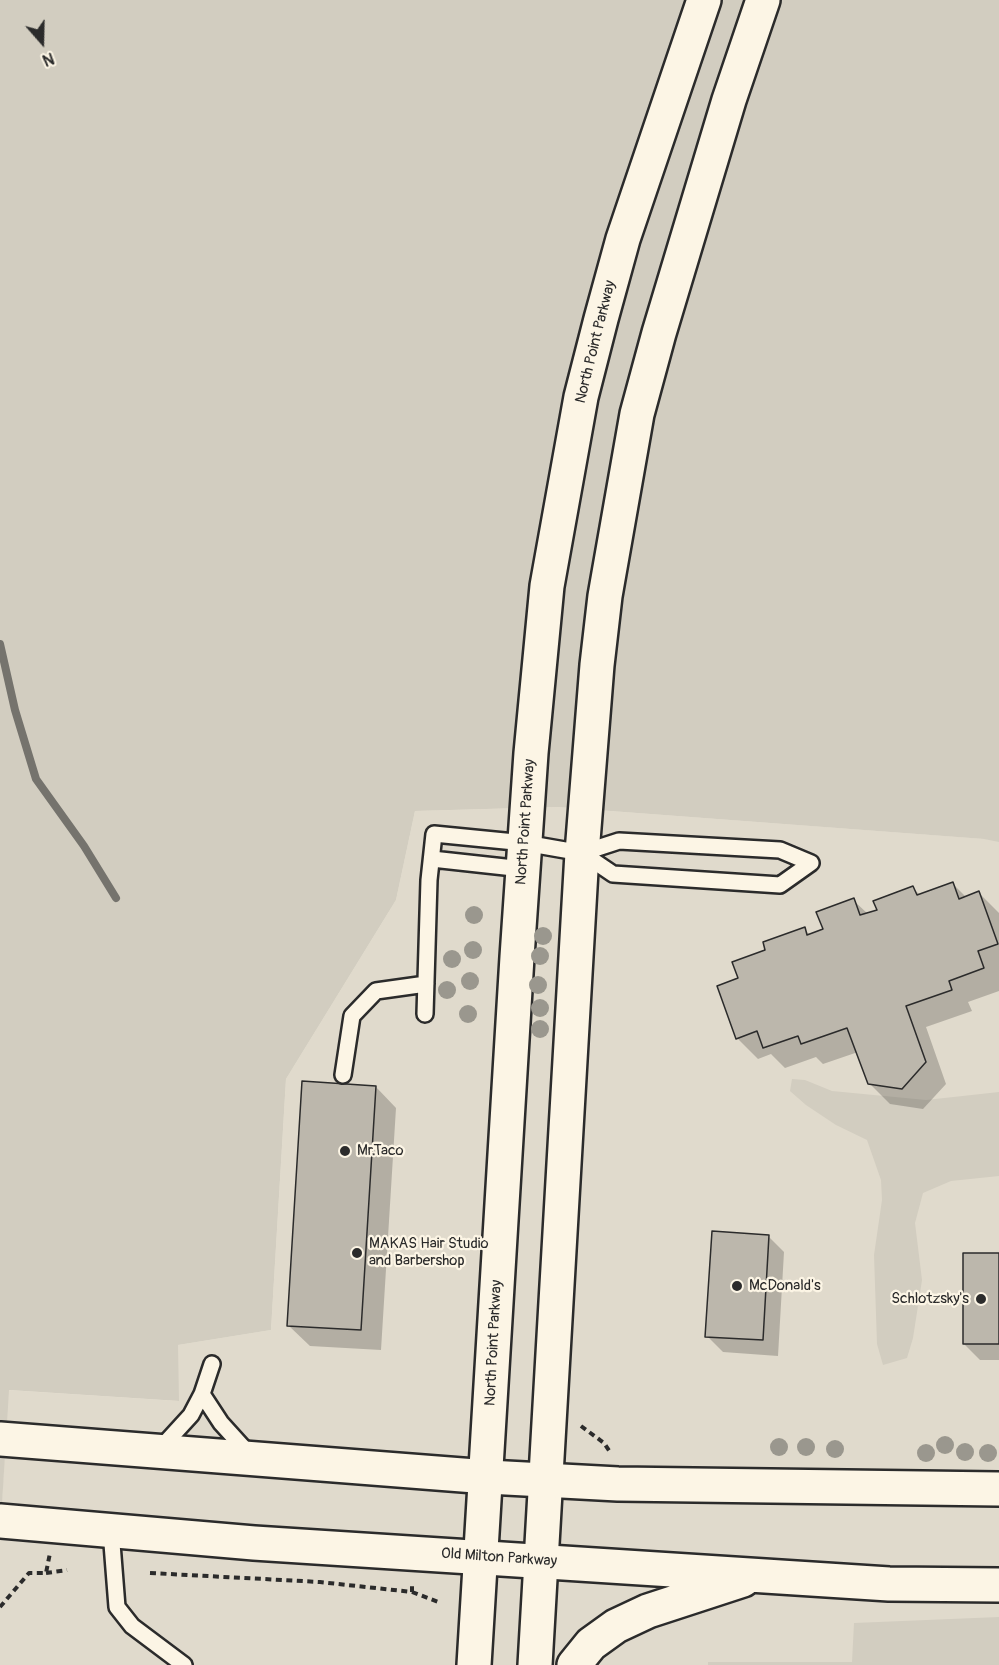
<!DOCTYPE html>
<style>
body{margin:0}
#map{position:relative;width:999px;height:1665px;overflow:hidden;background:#efe9da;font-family:Pangolin,sans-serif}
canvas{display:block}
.north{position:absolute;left:12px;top:12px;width:60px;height:60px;-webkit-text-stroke:4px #fcf5e5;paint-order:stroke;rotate:160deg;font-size:16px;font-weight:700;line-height:24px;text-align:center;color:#2b2b2b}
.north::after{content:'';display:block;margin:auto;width:21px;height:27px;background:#2b2b2b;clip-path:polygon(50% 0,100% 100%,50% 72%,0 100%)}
</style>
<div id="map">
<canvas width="999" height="1665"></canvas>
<div class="north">N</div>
</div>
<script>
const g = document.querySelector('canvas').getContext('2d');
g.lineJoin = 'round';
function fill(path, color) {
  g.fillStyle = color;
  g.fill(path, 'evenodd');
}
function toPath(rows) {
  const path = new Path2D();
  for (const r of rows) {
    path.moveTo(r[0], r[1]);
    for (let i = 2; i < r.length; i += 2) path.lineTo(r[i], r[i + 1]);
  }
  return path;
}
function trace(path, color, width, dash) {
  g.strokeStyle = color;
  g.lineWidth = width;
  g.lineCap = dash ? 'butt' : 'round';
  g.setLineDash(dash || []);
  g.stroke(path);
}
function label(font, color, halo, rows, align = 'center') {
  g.font = font + ' Pangolin,sans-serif';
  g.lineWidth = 4.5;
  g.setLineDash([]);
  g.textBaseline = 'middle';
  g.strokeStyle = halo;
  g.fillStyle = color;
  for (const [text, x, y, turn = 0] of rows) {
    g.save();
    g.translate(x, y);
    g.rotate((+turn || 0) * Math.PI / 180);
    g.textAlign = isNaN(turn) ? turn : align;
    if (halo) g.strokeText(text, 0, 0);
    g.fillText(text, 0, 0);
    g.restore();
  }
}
fill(toPath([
 [557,807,999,840,999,1665,0,1665,0,1537,8,1390,178,1401,178,1345,271,1330,286,1079,396,900,415,811]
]), '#e0dacc');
fill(toPath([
 [0,0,999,0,999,842,984,839,557,807,415,811,396,900,286,1079,271,1330,178,1345,179,1401,9,1390,0,1537],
 [792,1079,805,1080,832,1091,926,1100,999,1092,999,1176,951,1181,923,1193,915,1223,922,1280,913,1338,907,1358,883,1365,877,1344,874,1255,882,1200,881,1180,867,1140,836,1125,806,1105,790,1091],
 [999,1617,999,1665,708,1665,708,1662,852,1662,854,1623]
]), '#d2cdc0');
fill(toPath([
 [953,884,967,898,979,893,999,913,999,991,968,1002,972,1011,926,1027,946,1084,923,1109,890,1104,869,1083,858,1052,823,1064,816,1057,785,1068,771,1054,758,1059,737,1038,740,979,767,951,804,929,810,935,824,930,853,900,868,914,879,911,913,888,920,895],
 [376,1087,396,1108,381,1350,310,1346,289,1326],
 [768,1236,784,1252,778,1356,723,1352,707,1336],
 [999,1254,999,1360,980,1360,964,1344]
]), '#0003');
trace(toPath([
 [0,644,15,710,36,779,84,846,116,898]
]), '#75736d', 8);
const building = toPath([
 [953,882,959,899,979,891,998,944,978,951,984,968,949,981,952,990,906,1006,926,1062,902,1089,868,1084,847,1028,801,1044,798,1036,763,1048,757,1031,736,1039,717,986,738,978,732,962,765,950,763,942,805,927,807,935,823,929,816,912,854,898,860,915,877,910,873,901,913,886,917,895,953,882],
 [302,1081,376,1086,361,1330,287,1326,302,1081],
 [712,1231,769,1235,763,1340,705,1337,712,1231],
 [963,1253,999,1253,999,1344,963,1344,963,1253]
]);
fill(building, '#bcb7ac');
trace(building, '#2b2b2b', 1.5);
const service = toPath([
 [582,853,619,841,780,850,811,863],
 [432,859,523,869],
 [425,1014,429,880,434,834,525,843,582,853,613,874,780,885,811,863],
 [343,1075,352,1016,376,991,426,984],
 [202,1394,221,1423,250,1455],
 [159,1450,191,1415,202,1394,212,1364],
 [111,1531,117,1607,132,1626,184,1665]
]);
const tertiary = toPath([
 [474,1665,517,957,531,753,547,586,581,397,601,319,623,239,704,0],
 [535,1665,582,853,597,665,605,596,637,414,659,333,729,100,763,0]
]);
const trunk = toPath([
 [0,1439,488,1477,618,1484,999,1489],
 [0,1521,254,1543,889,1584,999,1585],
 [574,1665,591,1644,616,1626,648,1611,743,1580]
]);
trace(service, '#2b2b2b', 20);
trace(tertiary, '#2b2b2b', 38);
trace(trunk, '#2b2b2b', 38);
trace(toPath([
 [581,1426,604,1443,610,1452],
 [46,1573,67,1570],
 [150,1573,320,1582,412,1592,412,1583],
 [412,1592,441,1603],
 [0,1607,29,1573,46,1573,50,1553]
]), '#2b2b2b', 4, [6, 4.5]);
trace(service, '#fcf5e5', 15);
trace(tertiary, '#fcf5e5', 33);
trace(trunk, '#fcf5e5', 33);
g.fillStyle = '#9a978e';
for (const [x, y] of [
 [474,915],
 [543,936],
 [473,950],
 [540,956],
 [452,959],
 [470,981],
 [538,985],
 [447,990],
 [540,1008],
 [468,1014],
 [540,1029],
 [945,1445],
 [779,1447],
 [806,1447],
 [835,1449],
 [965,1452],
 [926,1453],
 [988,1453]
]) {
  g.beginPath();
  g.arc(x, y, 9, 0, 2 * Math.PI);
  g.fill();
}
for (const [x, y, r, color] of [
 [345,1151,6,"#2b2b2b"],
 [357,1253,6,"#2b2b2b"],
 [737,1286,6,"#2b2b2b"],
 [981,1299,6,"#2b2b2b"]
]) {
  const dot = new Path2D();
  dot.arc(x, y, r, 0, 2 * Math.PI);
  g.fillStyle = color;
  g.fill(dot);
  trace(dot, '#fcf5e5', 2);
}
label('15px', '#2b2b2b', '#fcf5e5', [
 ["North Point Parkway",596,342,-76],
 ["North Point Parkway",526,822,-86],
 ["North Point Parkway",494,1343,-87],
 ["Old Milton Parkway",499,1558,4]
]);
label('15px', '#2b2b2b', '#fcf5e5', [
 ["Mr.Taco",357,1151],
 ["MAKAS Hair Studio",369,1244],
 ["and Barbershop",369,1261],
 ["McDonald's",749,1286],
 ["Schlotzsky's",969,1299,"right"]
], 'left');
</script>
